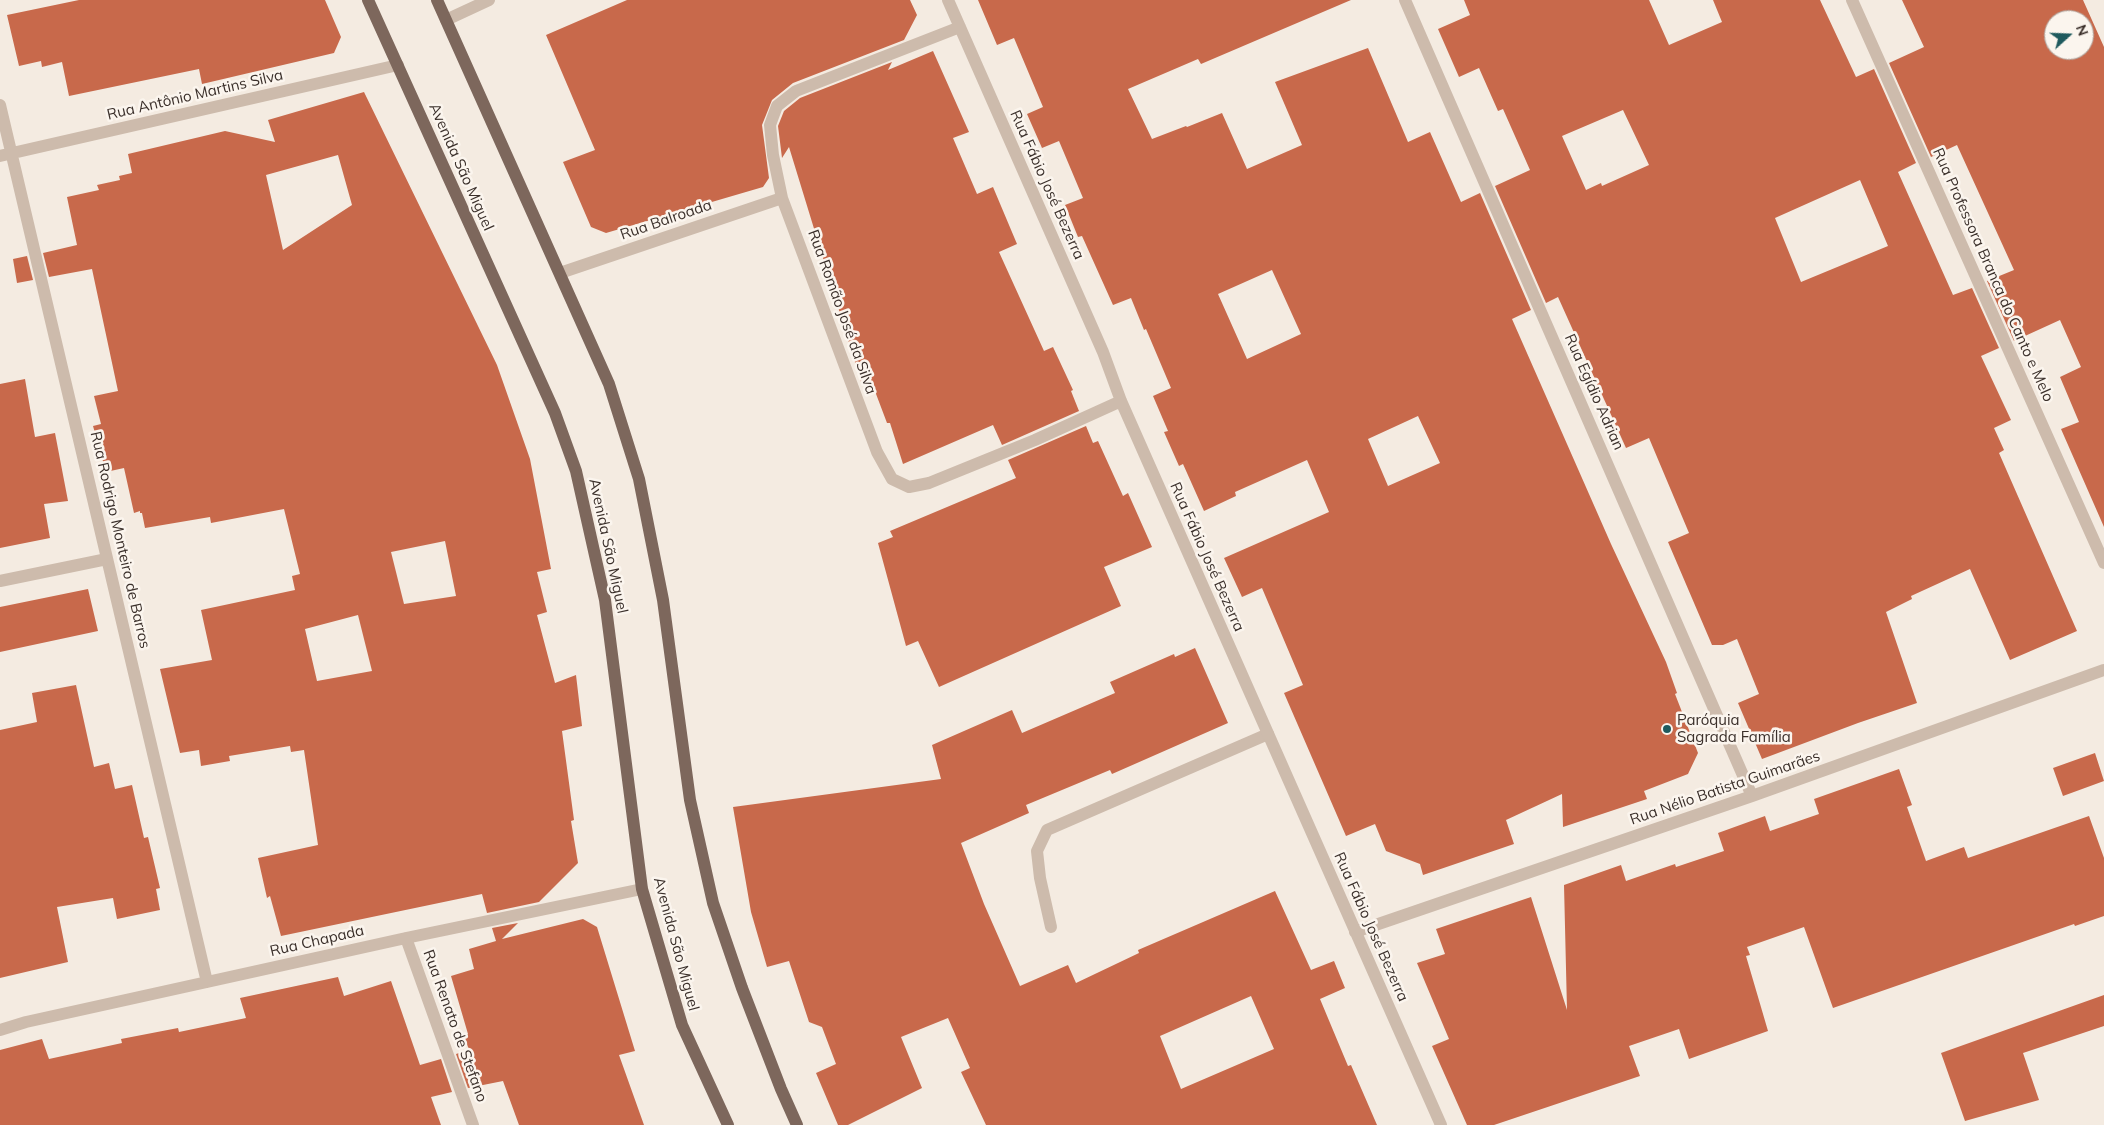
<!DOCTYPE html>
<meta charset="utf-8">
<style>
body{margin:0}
#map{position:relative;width:2104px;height:1125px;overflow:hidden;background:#f4ebe1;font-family:Mulish,sans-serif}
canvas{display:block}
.north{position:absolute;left:2044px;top:10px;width:50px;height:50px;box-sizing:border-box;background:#fbf5ee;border:1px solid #aea6a0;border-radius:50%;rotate:70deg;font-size:14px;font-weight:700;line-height:20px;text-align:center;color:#3b302b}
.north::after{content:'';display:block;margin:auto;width:18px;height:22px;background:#1f5a5e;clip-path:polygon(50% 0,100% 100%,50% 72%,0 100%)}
</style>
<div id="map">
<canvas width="2104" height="1125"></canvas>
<div class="north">N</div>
</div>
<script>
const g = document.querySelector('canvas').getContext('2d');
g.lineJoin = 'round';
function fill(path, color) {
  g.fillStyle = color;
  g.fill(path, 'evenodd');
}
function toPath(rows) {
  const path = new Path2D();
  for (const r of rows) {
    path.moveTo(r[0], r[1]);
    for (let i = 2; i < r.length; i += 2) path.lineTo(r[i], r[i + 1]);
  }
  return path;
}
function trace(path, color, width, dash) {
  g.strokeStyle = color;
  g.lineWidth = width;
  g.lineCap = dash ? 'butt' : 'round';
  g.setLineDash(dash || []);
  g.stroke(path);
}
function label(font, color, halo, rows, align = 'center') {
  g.font = font + ' Mulish,sans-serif';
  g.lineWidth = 5;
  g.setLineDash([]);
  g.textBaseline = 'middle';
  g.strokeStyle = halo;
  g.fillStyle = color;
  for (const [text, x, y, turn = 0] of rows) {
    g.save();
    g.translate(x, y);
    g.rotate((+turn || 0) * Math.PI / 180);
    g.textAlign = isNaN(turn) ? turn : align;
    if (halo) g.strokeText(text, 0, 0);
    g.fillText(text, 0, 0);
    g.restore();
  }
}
fill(toPath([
 [79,0,325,0,341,37,334,53,202,84,199,69,69,96,62,62,42,67,41,61,19,66,7,15],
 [627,0,910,0,917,15,904,40,793,83,772,100,762,125,769,178,763,187,606,233,591,227,563,162,595,150,546,35],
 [978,0,1351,0,1201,64,1198,59,1128,89,1152,139,1186,126,1187,127,1222,113,1247,169,1302,145,1275,82,1368,48,1408,142,1430,132,1461,202,1480,193,1531,310,1512,319,1611,544,1666,662,1677,693,1675,694,1698,753,1688,774,1644,791,1647,799,1563,827,1562,794,1506,820,1514,844,1423,875,1420,864,1386,851,1375,824,1346,836,1284,693,1303,685,1262,588,1242,597,1224,558,1329,512,1307,460,1235,492,1236,496,1204,511,1183,464,1179,466,1164,432,1168,431,1153,396,1171,388,1146,329,1144,330,1131,298,1113,305,1082,236,1078,237,1065,205,1083,198,1059,141,1042,148,1027,114,1043,107,1014,38,997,45],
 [1272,270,1301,334,1247,359,1218,294],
 [1418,416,1440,463,1388,486,1368,439],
 [1464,0,1649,0,1669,45,1722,22,1713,0,1820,0,1856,77,1874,69,1916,163,1898,172,1953,295,1972,288,1999,348,1981,356,2011,420,1994,428,2004,450,1999,453,2077,631,2010,660,1970,569,1911,596,1912,599,1886,612,1917,703,1858,723,1762,759,1738,703,1759,694,1737,639,1723,645,1712,645,1668,542,1689,533,1649,438,1626,448,1558,297,1546,303,1495,186,1530,170,1503,109,1498,111,1479,68,1459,77,1438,29,1470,15],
 [1623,110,1649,165,1602,186,1601,183,1586,190,1562,136],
 [1860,180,1888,246,1801,282,1775,218],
 [1902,0,2083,0,2104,47,2104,527,2061,429,2079,422,2060,377,2081,367,2060,320,2014,341,1987,281,2014,270,1957,145,1931,157,1889,63,1924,47],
 [2054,20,2084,20,2084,50,2054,50],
 [933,51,969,132,953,138,977,194,993,187,1017,244,999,252,1044,351,1053,347,1073,390,1071,391,1079,411,1002,445,993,425,903,464,890,423,887,423,870,378,861,382,789,147,782,158,778,126,784,111,800,98,892,62,888,70],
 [364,92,497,365,530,459,551,569,537,572,547,612,537,615,555,683,576,675,582,726,562,731,574,820,571,821,578,863,539,902,487,913,482,894,281,936,270,896,267,898,258,858,318,845,304,750,291,752,290,746,229,756,230,761,201,766,199,750,180,753,160,669,212,660,201,610,295,590,292,576,300,574,284,509,211,523,210,517,145,528,142,513,140,513,140,511,134,513,124,468,106,472,93,426,101,424,94,396,118,391,92,269,49,277,43,253,77,245,67,197,99,190,97,185,120,180,119,176,132,173,128,154,225,131,275,142,268,120],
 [338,155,352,205,283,250,266,175],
 [445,541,456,596,404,604,391,552],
 [358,615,372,671,317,681,305,629],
 [27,256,33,280,17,283,13,259],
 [25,379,35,437,55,433,68,501,44,504,50,538,0,548,0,384],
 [1086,426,1093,443,1098,441,1123,496,1128,493,1152,547,1104,567,1121,606,939,687,918,641,906,646,878,543,893,537,890,531,1016,478,1008,460],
 [88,589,98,631,0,652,0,607],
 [1195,648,1228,723,1112,774,1110,770,1026,805,1029,813,961,843,984,904,1020,986,1068,965,1076,983,1139,953,1138,950,1275,891,1311,970,1334,961,1345,988,1320,999,1348,1066,1351,1065,1377,1125,986,1125,961,1072,970,1068,948,1018,901,1037,922,1088,848,1125,838,1125,816,1073,836,1064,822,1027,809,1022,789,961,767,967,751,912,733,807,941,779,932,745,1012,710,1022,733,1115,693,1110,682,1174,654,1175,657],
 [1251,996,1274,1049,1181,1089,1160,1036],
 [76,685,94,767,109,763,115,789,132,785,144,838,148,837,160,888,156,889,160,910,117,919,113,898,57,907,68,962,0,978,0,730,37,722,32,693],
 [2095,753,2104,781,2063,796,2053,768],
 [1899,769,1912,805,1907,807,1926,861,1964,847,1968,858,2089,816,2104,858,2104,916,2075,926,2074,924,1833,1008,1804,927,1747,947,1750,955,1746,956,1768,1031,1689,1059,1679,1029,1629,1046,1640,1076,1494,1125,1467,1125,1432,1046,1449,1039,1417,963,1445,954,1436,929,1531,897,1567,1010,1564,885,1621,865,1626,881,1675,864,1676,867,1724,851,1718,833,1765,816,1770,831,1819,814,1814,799],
 [583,919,597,927,635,1051,619,1055,644,1125,519,1125,503,1081,468,1088,456,1054,469,1050,464,1035,468,1034,451,976,474,969,469,949,496,941,492,928,518,923,502,939],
 [338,977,344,996,391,981,420,1065,441,1059,452,1092,431,1097,441,1125,0,1125,0,1050,42,1039,49,1059,122,1043,121,1039,178,1028,179,1032,246,1018,240,998],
 [2104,995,2104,1026,2023,1053,2039,1100,1965,1121,1941,1053]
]), '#c8694b');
trace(toPath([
 [1051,927,1040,878,1037,851,1047,830,1268,734]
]), '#cdbbac', 12);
trace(toPath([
 [948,0,1103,352,1121,401,1441,1125],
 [1405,0,1752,796],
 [1852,0,2104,563],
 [446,20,489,0],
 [960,27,796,91,777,106,770,125,773,155,782,198,877,452,892,479,909,487,929,483,1035,440,1121,401],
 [0,105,207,982],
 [0,156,398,65],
 [560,273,782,198],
 [0,581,107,559],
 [1355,932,1752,796,2104,670],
 [406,938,473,1125],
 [0,1030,26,1022,406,938,642,889]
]), '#cdbbac', 12);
trace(toPath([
 [368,0,555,413,576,471,605,600,642,889,682,1025,728,1125],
 [437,0,609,384,639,479,663,600,690,800,713,903,742,988,781,1089,797,1125]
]), '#7d675c', 12);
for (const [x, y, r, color] of [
 [1667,729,5,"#1f5a5e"]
]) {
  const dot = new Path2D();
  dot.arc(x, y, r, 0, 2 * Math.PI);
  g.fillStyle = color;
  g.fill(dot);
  trace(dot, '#fbf5ee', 2);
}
label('15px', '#3b302b', '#fbf5ee', [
 ["Rua Antônio Martins Silva",195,95,-13],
 ["Avenida São Miguel",461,167,66],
 ["Rua Fábio José Bezerra",1047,185,66],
 ["Rua Balroada",666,220,-19],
 ["Rua Professora Branca do Canto e Melo",1993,275,66],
 ["Rua Romão José da Silva",842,312,70],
 ["Rua Egídio Adrian",1594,392,66],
 ["Rua Rodrigo Monteiro de Barros",120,540,77],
 ["Avenida São Miguel",608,546,78],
 ["Rua Fábio José Bezerra",1207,557,66],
 ["Rua Nélio Batista Guimarães",1725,788,-19],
 ["Rua Fábio José Bezerra",1371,927,66],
 ["Rua Chapada",317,941,-13],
 ["Avenida São Miguel",676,944,75],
 ["Rua Renato de Stefano",455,1026,70]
]);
label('15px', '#3b302b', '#fbf5ee', [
 ["Paróquia",1677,720],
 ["Sagrada Família",1677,737]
], 'left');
</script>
